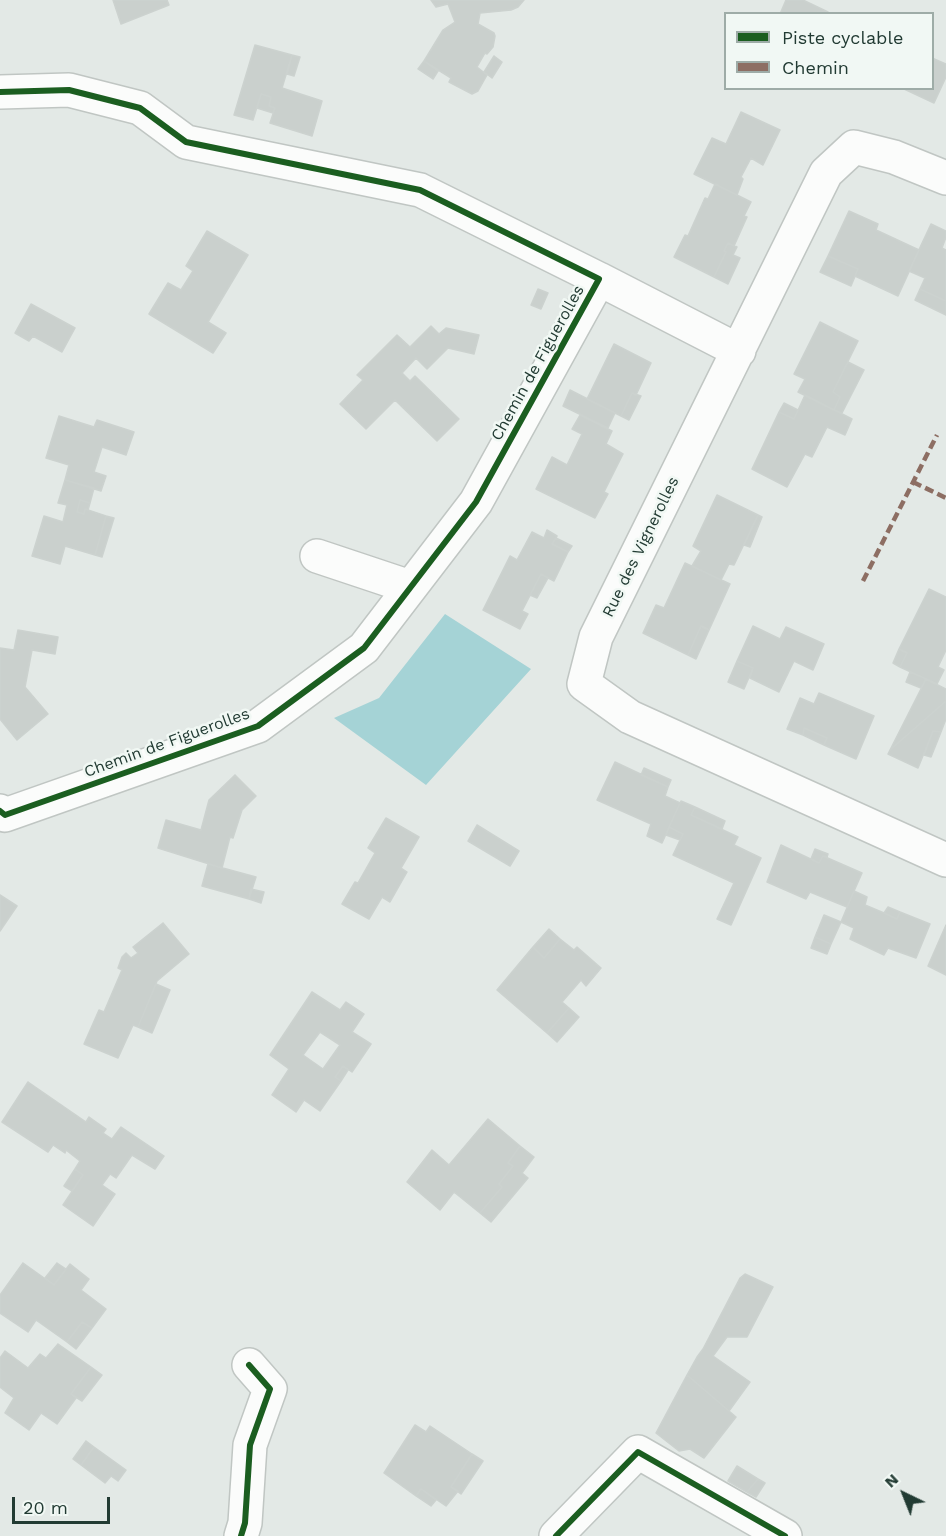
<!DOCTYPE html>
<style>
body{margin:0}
#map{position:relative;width:946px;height:1536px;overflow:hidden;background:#e3e9e6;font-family:"Work Sans",sans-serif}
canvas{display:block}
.legend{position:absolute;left:724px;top:12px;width:210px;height:78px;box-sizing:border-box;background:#f1f8f4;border:2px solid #9eaca7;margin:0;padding:8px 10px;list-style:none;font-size:18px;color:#223b33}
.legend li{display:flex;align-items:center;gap:12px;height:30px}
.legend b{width:30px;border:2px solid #9eaca7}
.north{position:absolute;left:874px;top:1464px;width:60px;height:60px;-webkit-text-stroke:4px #f1f8f4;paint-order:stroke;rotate:317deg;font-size:16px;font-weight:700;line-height:24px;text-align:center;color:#223b33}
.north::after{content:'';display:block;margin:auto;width:21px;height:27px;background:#223b33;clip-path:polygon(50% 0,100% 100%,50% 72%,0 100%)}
.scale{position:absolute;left:12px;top:1497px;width:98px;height:27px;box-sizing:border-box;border:3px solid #223b33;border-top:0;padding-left:8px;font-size:18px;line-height:21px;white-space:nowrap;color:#223b33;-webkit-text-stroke:4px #f1f8f4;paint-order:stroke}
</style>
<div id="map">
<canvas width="946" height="1536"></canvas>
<ul class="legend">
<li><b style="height:8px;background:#1b5e20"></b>Piste cyclable</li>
<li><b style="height:8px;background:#8d6e63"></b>Chemin</li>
</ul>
<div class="north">N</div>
<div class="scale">20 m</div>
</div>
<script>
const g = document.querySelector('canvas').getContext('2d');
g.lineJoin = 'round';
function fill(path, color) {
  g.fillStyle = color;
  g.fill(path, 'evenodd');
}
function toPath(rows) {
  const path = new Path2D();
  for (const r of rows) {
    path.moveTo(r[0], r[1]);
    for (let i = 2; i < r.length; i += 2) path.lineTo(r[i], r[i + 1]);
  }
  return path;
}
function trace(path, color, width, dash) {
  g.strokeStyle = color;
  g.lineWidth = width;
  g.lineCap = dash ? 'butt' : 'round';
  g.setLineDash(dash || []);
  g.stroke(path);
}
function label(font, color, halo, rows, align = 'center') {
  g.font = font + ' "Work Sans",sans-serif';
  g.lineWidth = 5;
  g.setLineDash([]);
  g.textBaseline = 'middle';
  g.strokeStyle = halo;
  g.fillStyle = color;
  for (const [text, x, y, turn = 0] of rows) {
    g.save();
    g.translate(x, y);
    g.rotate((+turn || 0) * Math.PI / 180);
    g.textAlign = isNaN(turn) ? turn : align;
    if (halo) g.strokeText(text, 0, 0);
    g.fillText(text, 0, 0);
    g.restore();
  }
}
fill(toPath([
 [445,614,531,669,426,785,334,718,379,698]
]), '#a5d3d6');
const building = toPath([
 [113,0,167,0,169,5,121,24,113,0],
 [431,0,524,0,518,7,511,10,480,13,478,24,494,33,495,36,493,47,487,54,485,53,477,67,487,75,478,91,472,94,449,82,451,78,424,61,443,30,455,22,448,4,436,7,431,0],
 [786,0,803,0,828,12,780,14,786,0],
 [255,45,292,55,282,88,322,101,312,136,270,123,275,108,269,106,271,97,261,94,253,120,234,115,255,45],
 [292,55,300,57,294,76,287,74,292,55],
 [494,56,502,62,492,78,484,72,494,56],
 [932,58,946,64,946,77,934,103,902,88,932,88,932,58],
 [424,61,438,71,433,79,418,69,424,61],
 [261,94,271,97,269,106,275,108,273,113,257,108,261,94],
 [741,112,780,130,763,165,751,158,741,177,743,179,737,195,694,174,712,138,726,144,741,112],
 [715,184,751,202,744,216,747,217,734,246,728,243,724,251,726,252,714,277,674,257,685,235,688,236,705,198,708,199,715,184],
 [849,211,878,224,876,230,919,250,898,296,855,276,858,269,828,256,849,211],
 [931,224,946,231,946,237,942,248,946,250,946,301,920,289,925,278,909,271,931,224],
 [207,231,248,255,208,322,226,333,213,353,149,314,168,283,181,290,193,271,186,266,207,231],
 [728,243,737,247,733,255,740,258,728,284,714,277,726,252,724,251,728,243],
 [828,256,858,269,851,286,820,272,828,256],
 [538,289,548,293,541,309,531,305,538,289],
 [920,289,946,301,946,315,915,300,920,289],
 [31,304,75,328,62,352,33,336,29,341,15,333,31,304],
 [820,322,858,341,833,392,840,397,834,410,798,392,805,379,794,374,820,322],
 [431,326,439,334,446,328,479,335,474,354,448,348,427,369,416,358,402,373,410,381,415,376,459,419,437,441,395,400,366,429,340,404,363,380,357,375,397,335,410,347,431,326],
 [614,344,651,363,636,395,632,393,621,416,587,399,614,344],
 [848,362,864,370,842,413,834,410,840,397,833,392,848,362],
 [570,390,615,413,608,428,563,406,570,390],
 [632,393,641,396,629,420,621,416,632,393],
 [805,395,852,419,845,435,827,427,812,457,805,454,787,487,752,469,779,412,794,419,805,395],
 [784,403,798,410,794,419,779,412,784,403],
 [580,415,612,431,606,444,623,454,604,492,608,494,595,518,536,489,552,457,567,465,582,434,572,429,580,415],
 [59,416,94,427,97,420,134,432,126,455,102,447,94,472,106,476,101,491,65,480,69,465,46,458,59,416],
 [65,480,94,488,90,503,80,500,77,512,84,514,85,509,106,516,95,555,65,546,60,564,32,556,44,516,63,522,67,505,58,503,65,480],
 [717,495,758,515,734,565,729,564,721,580,692,566,701,551,693,546,717,495],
 [80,500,90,503,88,510,85,509,84,514,77,512,80,500],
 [758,515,762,517,750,547,744,545,758,515],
 [106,516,114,518,102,557,95,555,106,516],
 [547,530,557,536,552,544,568,552,554,581,541,574,522,611,528,614,520,629,483,610,510,556,517,560,532,532,544,538,547,530],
 [556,538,572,546,568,552,552,544,556,538],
 [685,563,730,584,709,630,701,626,688,655,643,633,656,605,664,608,685,563],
 [541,574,548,578,537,598,530,595,541,574],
 [929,589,946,597,946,650,938,667,944,670,937,684,900,667,907,653,899,649,929,589],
 [701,626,709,630,696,659,688,655,701,626],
 [753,626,780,639,786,627,824,644,813,670,794,661,779,692,750,678,753,668,737,661,753,626],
 [18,630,58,637,55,654,32,650,25,687,48,714,17,740,0,719,0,648,14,650,18,630],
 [899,649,907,653,900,667,893,663,899,649],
 [737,661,753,668,744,689,728,682,737,661],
 [910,672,926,679,921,688,906,682,910,672],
 [926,679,946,689,946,701,890,750,926,679],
 [819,693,874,716,856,759,824,745,827,738,804,728,803,735,787,729,800,698,814,704,819,693],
 [946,701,946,719,941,732,933,731,918,768,888,754,890,750,946,701],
 [804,728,827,738,824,745,803,735,804,728],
 [933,731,941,732,931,757,924,755,933,731],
 [615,762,668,787,665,796,680,803,662,843,647,836,651,824,597,800,615,762],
 [644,768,671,780,668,787,641,775,644,768],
 [235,775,256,796,242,810,233,838,230,837,222,868,158,848,166,820,201,830,209,800,235,775],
 [681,801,695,807,691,815,738,837,734,845,761,858,731,925,717,919,734,883,673,855,683,834,669,827,681,801],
 [695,807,725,821,722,829,691,815,695,807],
 [386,818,419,837,401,868,407,872,390,902,382,897,369,919,342,904,355,882,358,883,375,853,368,848,386,818],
 [477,825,519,851,510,866,468,841,477,825],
 [669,827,683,834,680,840,666,835,669,827],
 [781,845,819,863,823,856,862,873,847,907,810,892,806,899,767,882,781,845],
 [815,849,828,854,827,857,823,856,819,863,811,859,815,849],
 [208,864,256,877,249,899,202,886,208,864],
 [251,889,264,892,261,903,249,899,251,889],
 [854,891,867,897,865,905,884,913,897,919,900,912,930,924,916,958,888,948,884,955,850,939,854,928,841,922,854,891],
 [0,895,17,906,0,931,0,895],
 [888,907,900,912,897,919,884,913,888,907],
 [824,915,841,922,831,944,815,937,824,915],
 [163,923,189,954,157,981,138,1027,133,1025,118,1058,84,1044,99,1010,104,1012,122,970,118,968,122,957,126,953,131,958,138,953,133,947,163,923],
 [946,925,946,975,928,966,946,925],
 [549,929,560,939,544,958,533,947,549,929],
 [815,937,831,944,827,954,811,948,815,937],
 [560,939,574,950,577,947,601,968,586,986,581,980,562,1002,569,1008,547,1033,497,990,533,947,544,958,560,939],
 [156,984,170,990,152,1033,138,1027,156,984],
 [312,992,340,1010,346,1002,364,1014,352,1032,371,1044,352,1072,343,1066,335,1077,341,1081,320,1111,304,1100,296,1112,272,1095,289,1069,270,1055,312,992],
 [320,1032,340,1045,323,1069,303,1055,320,1032],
 [569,1008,579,1017,557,1042,547,1033,569,1008],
 [343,1066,348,1070,341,1081,335,1077,343,1066],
 [28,1082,86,1122,89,1117,106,1129,103,1133,112,1139,121,1127,164,1156,155,1169,132,1155,116,1178,110,1174,102,1185,115,1194,93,1226,63,1205,83,1175,75,1169,80,1161,66,1150,65,1153,53,1145,48,1152,2,1122,28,1082],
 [488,1119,520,1146,508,1163,513,1166,499,1184,502,1187,480,1213,454,1192,440,1210,407,1182,432,1150,449,1165,488,1119],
 [520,1146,534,1157,522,1173,528,1178,491,1222,480,1213,502,1187,499,1184,513,1166,508,1163,520,1146],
 [75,1169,83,1175,72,1191,64,1186,75,1169],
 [23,1263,54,1285,70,1264,89,1279,81,1290,106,1309,92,1328,82,1322,67,1342,36,1320,28,1332,0,1313,0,1295,23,1263],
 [57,1263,66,1269,54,1285,45,1278,57,1263],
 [745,1274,773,1287,747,1337,727,1337,713,1356,750,1382,729,1411,687,1375,697,1357,703,1349,740,1278,745,1274],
 [82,1322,92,1328,76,1349,67,1342,82,1322],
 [58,1344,91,1367,71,1394,76,1398,57,1424,41,1413,29,1430,5,1413,14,1398,0,1387,0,1358,5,1351,28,1368,40,1354,46,1358,58,1344],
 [91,1367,102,1375,82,1401,71,1394,91,1367],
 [687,1375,736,1417,704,1458,690,1449,679,1451,656,1433,687,1375],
 [415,1425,426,1432,430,1426,472,1454,451,1487,458,1491,446,1506,421,1489,416,1496,384,1473,415,1425],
 [86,1441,94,1447,81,1465,73,1459,86,1441],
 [94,1447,126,1470,118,1481,111,1476,105,1483,81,1465,94,1447],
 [472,1454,483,1461,461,1494,451,1487,472,1454],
 [737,1466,758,1479,747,1492,728,1481,737,1466],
 [758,1479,765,1483,756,1497,747,1492,758,1479],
 [421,1489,436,1500,431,1506,416,1496,421,1489]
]);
fill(building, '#cad0cd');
trace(building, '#ccd2cf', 1.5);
const minor = toPath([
 [0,92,69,90,140,108,186,142,420,190,599,279,476,502,364,648,258,726,5,815,0,811],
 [946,178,894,157,854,147,826,173,596,637,584,684,630,717,946,860],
 [599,279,739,351],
 [317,556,410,587],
 [241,1536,245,1523,250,1445,270,1389,249,1365],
 [556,1536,638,1452,785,1536]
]);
trace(minor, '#c0c6c3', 36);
trace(minor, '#fbfcfb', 33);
trace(toPath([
 [913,482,946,498],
 [863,581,937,435]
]), '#8d6e63', 4.5, [9, 4.5]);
trace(toPath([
 [0,92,69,90,140,108,186,142,420,190,599,279,476,502,364,648,258,726,5,815,0,811],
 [241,1536,245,1523,250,1445,270,1389,249,1365],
 [556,1536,638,1452,785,1536]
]), '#1b5e20', 6);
label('16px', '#223b33', '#f1f8f4', [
 ["Chemin de Figuerolles",538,363,-61],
 ["Rue des Vignerolles",641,547,-64],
 ["Chemin de Figuerolles",167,743,-20]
]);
</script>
